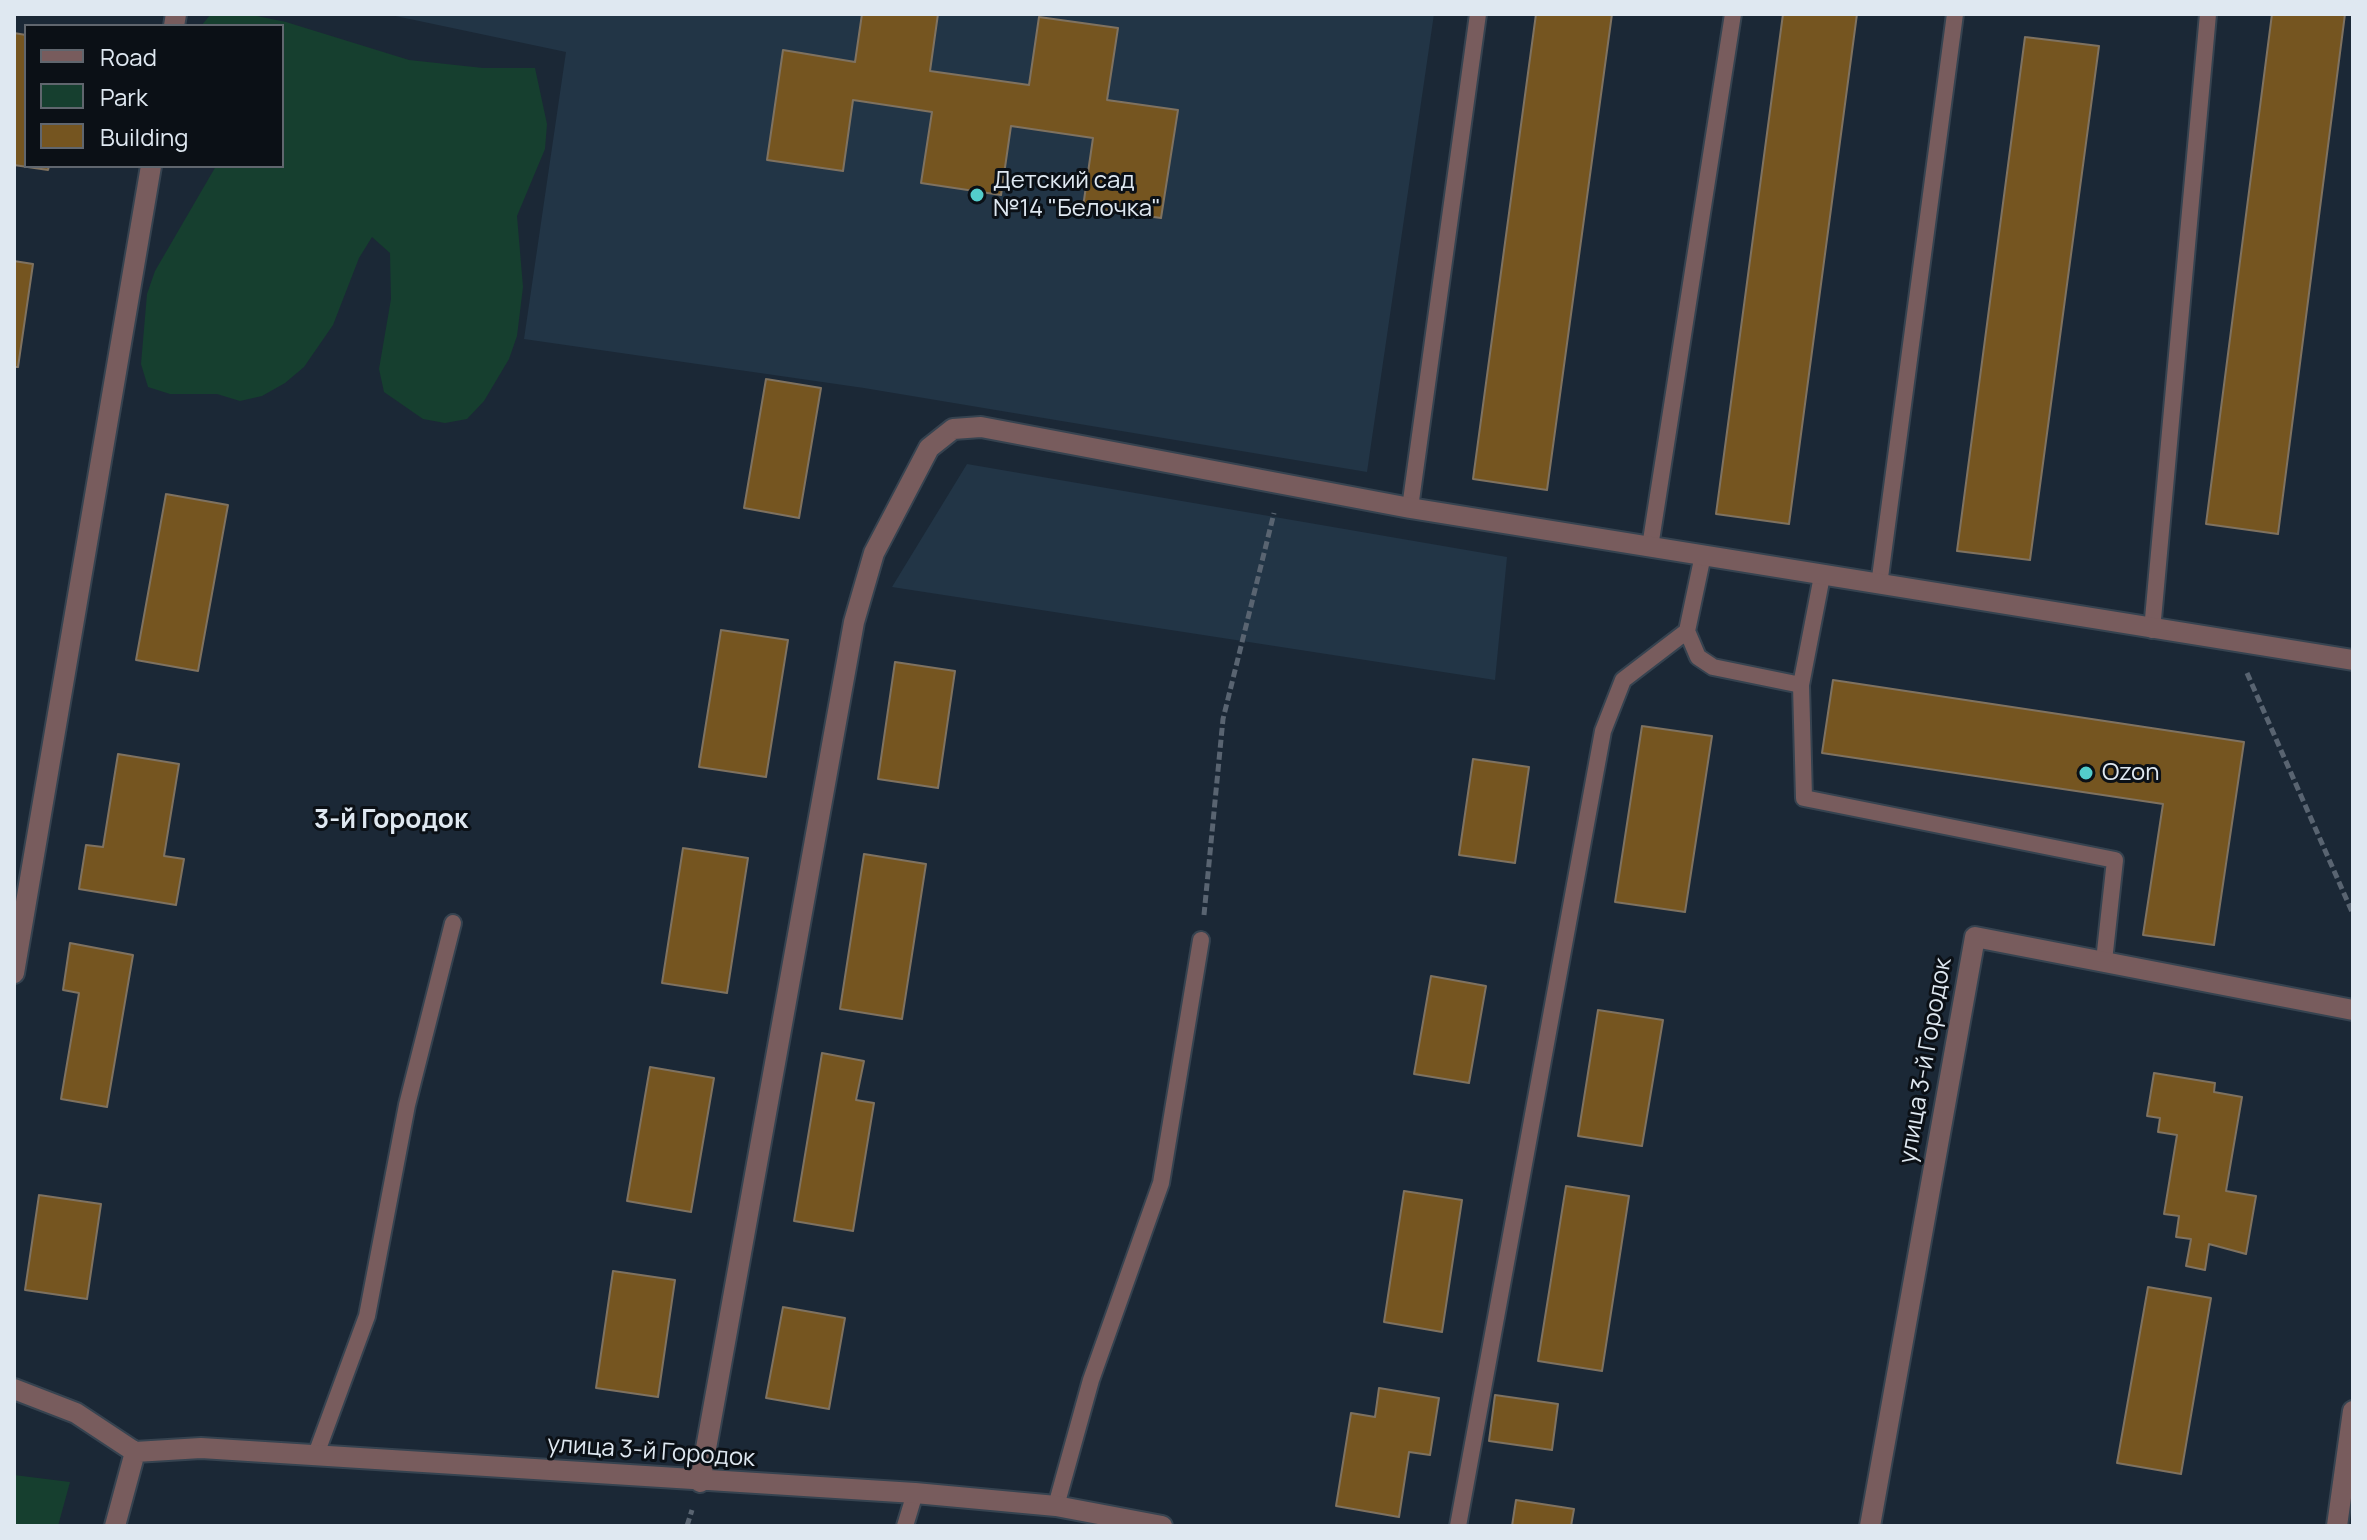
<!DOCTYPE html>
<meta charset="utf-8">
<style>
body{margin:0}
#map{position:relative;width:2367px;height:1540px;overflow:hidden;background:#1b2836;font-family:Manrope,sans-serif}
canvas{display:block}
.frame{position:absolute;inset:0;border:16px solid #dfe8f1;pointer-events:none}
.legend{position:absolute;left:24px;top:24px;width:260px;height:144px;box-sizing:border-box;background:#0b1016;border:2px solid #60666e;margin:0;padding:10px 14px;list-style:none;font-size:24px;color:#dfe8f1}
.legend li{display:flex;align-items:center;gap:16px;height:40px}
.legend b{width:40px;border:2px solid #60666e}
</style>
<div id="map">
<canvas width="2367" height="1540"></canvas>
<div class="frame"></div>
<ul class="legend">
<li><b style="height:10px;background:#785c5d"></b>Road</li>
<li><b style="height:22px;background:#163f2f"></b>Park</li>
<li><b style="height:22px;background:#755520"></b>Building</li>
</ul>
</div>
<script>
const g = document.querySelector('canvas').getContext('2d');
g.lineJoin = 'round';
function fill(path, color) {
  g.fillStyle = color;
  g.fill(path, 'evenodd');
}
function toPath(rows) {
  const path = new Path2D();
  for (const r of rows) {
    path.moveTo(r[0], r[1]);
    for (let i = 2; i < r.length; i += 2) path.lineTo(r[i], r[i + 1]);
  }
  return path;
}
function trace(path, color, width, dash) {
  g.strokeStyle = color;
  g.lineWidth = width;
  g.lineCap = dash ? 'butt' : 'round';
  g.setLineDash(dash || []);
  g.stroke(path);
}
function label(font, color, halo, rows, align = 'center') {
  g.font = font + ' Manrope,sans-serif';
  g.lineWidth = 6;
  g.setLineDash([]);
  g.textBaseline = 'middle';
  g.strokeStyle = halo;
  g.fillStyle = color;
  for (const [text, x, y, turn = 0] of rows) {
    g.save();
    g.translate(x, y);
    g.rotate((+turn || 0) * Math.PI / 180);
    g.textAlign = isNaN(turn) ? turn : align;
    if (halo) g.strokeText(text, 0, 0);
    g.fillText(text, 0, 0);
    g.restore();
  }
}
fill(toPath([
 [386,14,1434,14,1367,472,864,388,524,339,566,52],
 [967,464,1507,557,1495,680,892,587]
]), '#223546');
fill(toPath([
 [211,14,247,14,286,22,409,60,483,68,535,68,547,124,545,149,517,216,523,287,517,336,509,359,484,401,467,419,445,423,423,419,384,392,379,369,391,299,390,253,372,237,359,258,333,325,304,367,285,383,262,396,240,401,217,394,170,394,148,387,141,364,147,294,155,271,216,166,282,166,282,26,201,26],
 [14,1475,70,1482,58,1526,14,1526]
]), '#163f2f');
const building = toPath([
 [862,14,938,14,930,71,1029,85,1039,17,1118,28,1107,100,1178,110,1161,218,1083,207,1093,138,1011,126,1001,195,921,183,932,112,853,100,843,171,767,160,783,50,855,62,862,14],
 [1536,14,1612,14,1547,490,1473,479,1536,14],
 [1783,14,1857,14,1789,524,1716,514,1783,14],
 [2272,14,2345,14,2278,534,2206,524,2272,14],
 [14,33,26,35,26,166,49,166,48,170,14,165,14,33],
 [2025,37,2099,46,2030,560,1957,551,2025,37],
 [14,261,33,264,18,367,14,367,14,261],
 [766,379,821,388,799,518,744,508,766,379],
 [166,494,228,505,198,671,136,660,166,494],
 [721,630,788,640,766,777,699,767,721,630],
 [895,662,955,671,938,788,878,779,895,662],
 [1833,680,2244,742,2214,945,2143,935,2163,804,1822,753,1833,680],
 [1642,726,1712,736,1685,912,1615,902,1642,726],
 [118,754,179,764,164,856,184,859,176,905,79,889,86,845,103,847,118,754],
 [1473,759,1529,767,1515,863,1459,855,1473,759],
 [683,848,748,858,727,993,662,983,683,848],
 [864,854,926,864,902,1019,840,1009,864,854],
 [70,943,133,955,107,1107,61,1099,79,993,63,990,70,943],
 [1431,976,1486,986,1469,1083,1414,1074,1431,976],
 [1598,1010,1663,1020,1642,1146,1578,1136,1598,1010],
 [822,1053,864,1061,856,1100,874,1103,853,1231,794,1221,822,1053],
 [650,1067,714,1078,691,1212,627,1201,650,1067],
 [2154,1073,2215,1083,2214,1092,2242,1097,2226,1191,2256,1196,2246,1254,2209,1244,2205,1270,2186,1266,2191,1239,2176,1237,2179,1216,2164,1214,2177,1135,2158,1132,2160,1118,2147,1116,2154,1073],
 [1566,1186,1629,1196,1602,1371,1538,1361,1566,1186],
 [1404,1191,1462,1200,1442,1332,1384,1322,1404,1191],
 [39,1195,101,1204,87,1299,25,1290,39,1195],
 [613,1271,675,1280,658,1397,596,1388,613,1271],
 [2148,1287,2211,1298,2181,1474,2117,1463,2148,1287],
 [783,1307,845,1318,829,1409,766,1398,783,1307],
 [1379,1388,1439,1398,1430,1455,1409,1452,1399,1517,1336,1506,1351,1413,1375,1417,1379,1388],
 [1495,1395,1558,1404,1552,1450,1489,1441,1495,1395],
 [1516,1500,1574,1509,1571,1526,1512,1526,1516,1500]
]);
fill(building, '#755520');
trace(building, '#7f7260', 2);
const lane = toPath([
 [1410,508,1478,14],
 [1650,547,1733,14],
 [1822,576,1801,685,1804,798,2115,860,2104,961],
 [1879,585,1955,14],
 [2152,630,2208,14],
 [1687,631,1698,657,1713,667,1801,685],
 [315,1457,367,1316,407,1105,453,923],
 [1056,1506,1091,1380,1161,1183,1201,940],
 [905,1526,915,1493],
 [1458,1526,1603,731,1623,680,1687,631,1703,555]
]);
const street = toPath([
 [174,26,176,14],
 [14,973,151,166],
 [14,1389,76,1413,135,1452],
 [135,1452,201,1448,915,1493,1056,1506,1162,1526],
 [700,1482,854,622,874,553,929,448,953,429,981,427,1410,508,2353,660],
 [115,1526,135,1452],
 [1870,1526,1975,937,2353,1010],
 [2337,1526,2353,1411]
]);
trace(lane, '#364350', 20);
trace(street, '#364350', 24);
trace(toPath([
 [2247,673,2353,914],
 [1204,915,1223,719,1274,513],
 [687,1526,692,1510]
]), '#596471', 5, [8, 4]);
trace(lane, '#785c5d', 16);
trace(street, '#785c5d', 20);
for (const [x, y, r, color] of [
 [977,195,8,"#53cdcb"],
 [2086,773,8,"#53cdcb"]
]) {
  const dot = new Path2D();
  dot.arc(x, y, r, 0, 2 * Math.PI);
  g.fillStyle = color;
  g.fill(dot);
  trace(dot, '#0b1016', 3);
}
label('24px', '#dfe8f1', '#0b1016', [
 ["Детский сад",993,181],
 ["№14 \"Белочка\"",993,209],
 ["Ozon",2102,773]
], 'left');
label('24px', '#dfe8f1', '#0b1016', [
 ["улица 3-й Городок",1926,1061,-80],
 ["улица 3-й Городок",651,1452,4]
]);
label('bold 26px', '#dfe8f1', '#0b1016', [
 ["3-й Городок",391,821]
]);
</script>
